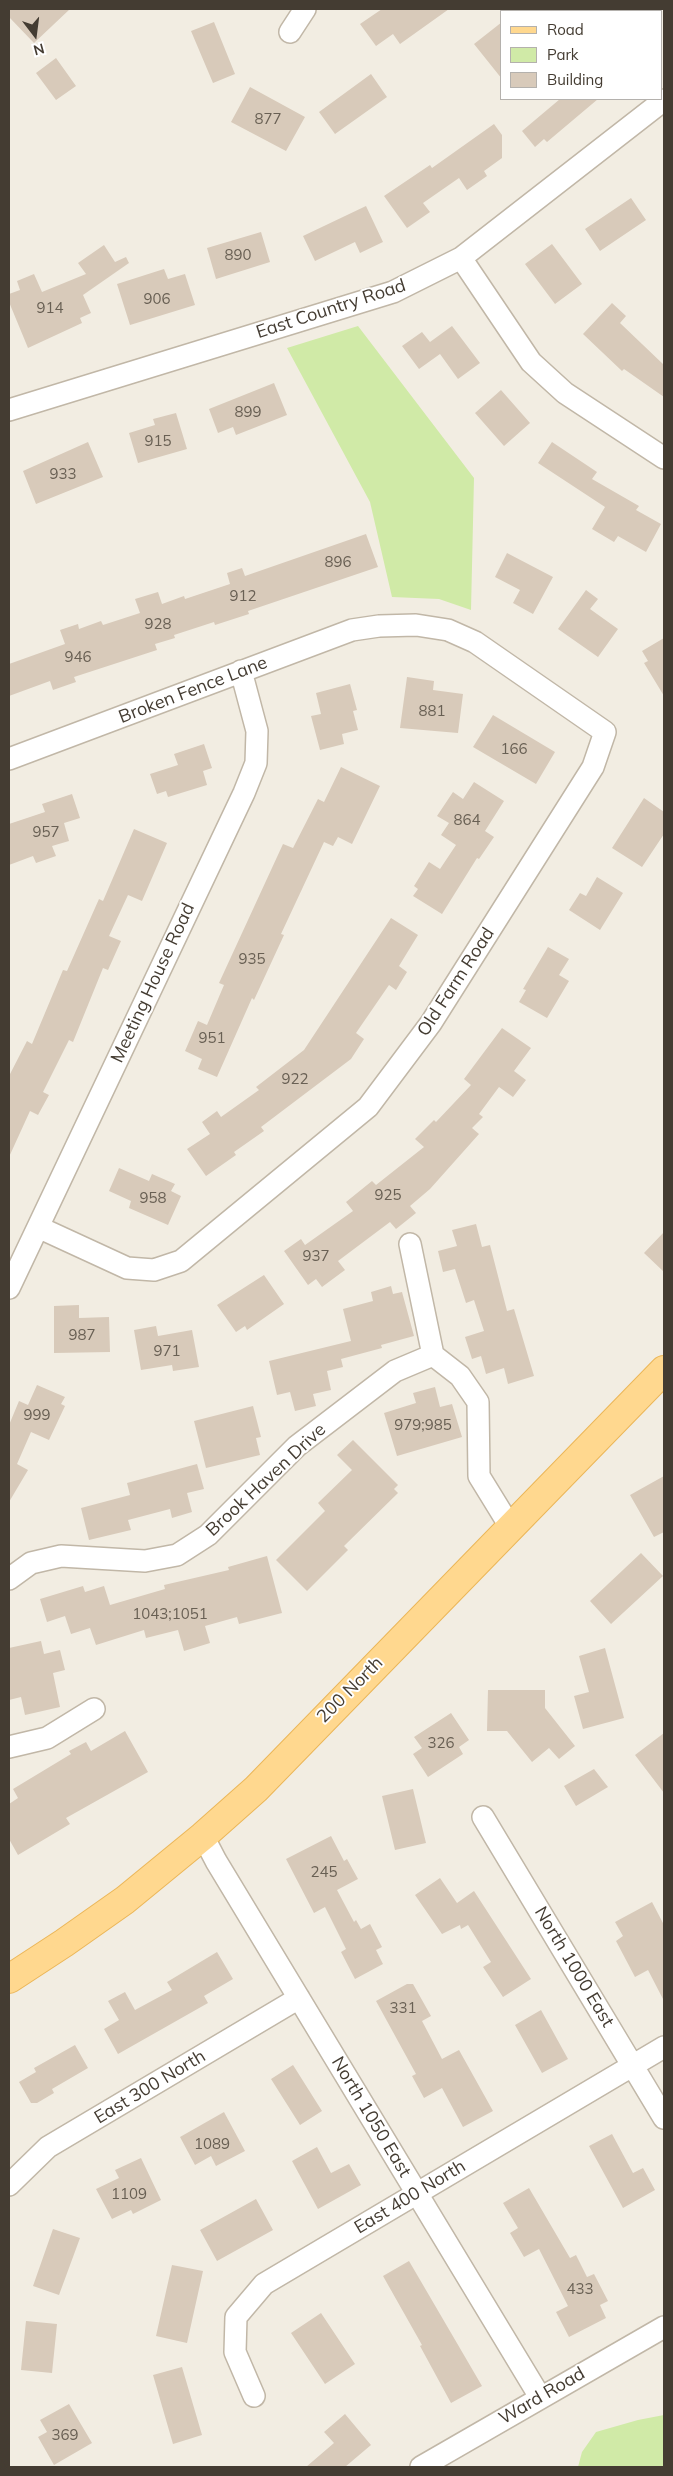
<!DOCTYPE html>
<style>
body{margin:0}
#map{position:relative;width:673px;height:2476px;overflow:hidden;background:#f2ede2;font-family:Mulish,sans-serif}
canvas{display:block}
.frame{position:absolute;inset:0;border:10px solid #443c32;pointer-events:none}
.legend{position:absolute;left:500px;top:10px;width:162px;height:90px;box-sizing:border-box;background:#fff;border:1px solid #b4b1ad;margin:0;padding:6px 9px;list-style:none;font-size:15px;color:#443c32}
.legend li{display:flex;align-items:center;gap:10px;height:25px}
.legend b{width:25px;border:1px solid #b4b1ad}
.north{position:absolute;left:10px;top:10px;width:50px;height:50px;-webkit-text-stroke:4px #fff;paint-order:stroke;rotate:165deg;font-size:14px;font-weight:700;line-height:20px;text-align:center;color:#443c32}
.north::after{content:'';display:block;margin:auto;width:18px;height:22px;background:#443c32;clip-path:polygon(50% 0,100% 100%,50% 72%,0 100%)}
</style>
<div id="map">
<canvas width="673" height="2476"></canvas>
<div class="frame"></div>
<ul class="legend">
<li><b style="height:6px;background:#ffd88f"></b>Road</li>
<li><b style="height:14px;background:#d0eaa7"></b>Park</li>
<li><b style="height:14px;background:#d8caba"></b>Building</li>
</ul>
<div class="north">N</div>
</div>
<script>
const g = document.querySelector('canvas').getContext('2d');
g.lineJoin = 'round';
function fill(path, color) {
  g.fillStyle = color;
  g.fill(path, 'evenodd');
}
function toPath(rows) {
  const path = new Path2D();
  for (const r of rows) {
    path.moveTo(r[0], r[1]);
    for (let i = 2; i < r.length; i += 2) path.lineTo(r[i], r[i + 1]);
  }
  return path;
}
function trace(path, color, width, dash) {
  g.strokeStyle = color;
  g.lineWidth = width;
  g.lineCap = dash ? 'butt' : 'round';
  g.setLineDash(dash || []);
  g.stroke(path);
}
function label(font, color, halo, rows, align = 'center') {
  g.font = font + ' Mulish,sans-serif';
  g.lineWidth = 4;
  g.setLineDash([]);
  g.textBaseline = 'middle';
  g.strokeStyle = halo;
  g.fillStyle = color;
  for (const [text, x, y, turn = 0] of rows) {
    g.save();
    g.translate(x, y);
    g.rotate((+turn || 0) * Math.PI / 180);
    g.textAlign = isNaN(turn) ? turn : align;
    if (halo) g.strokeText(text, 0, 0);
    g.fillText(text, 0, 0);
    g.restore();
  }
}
fill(toPath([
 [358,326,474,478,471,610,439,599,392,597,370,502,287,348],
 [664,2415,664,2467,578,2467,582,2452,596,2432,638,2420]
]), '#d0eaa7');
fill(toPath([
 [9,9,70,9,34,43,9,17],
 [382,9,449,9,400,44,393,34,376,46,360,24],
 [214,22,235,74,213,83,191,31],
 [502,22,502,79,474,44],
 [56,58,76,86,56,100,36,73],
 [371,74,387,97,335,134,319,112],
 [250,87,305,117,286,151,231,122],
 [560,99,598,99,547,142,544,139,535,147,522,131],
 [494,124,502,135,502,158,484,171,487,176,467,190,459,178,423,203,430,212,407,228,384,196,430,165,432,168],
 [631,198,646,220,600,251,585,229],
 [366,206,383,242,360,253,355,242,315,261,303,236],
 [261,232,270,262,216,279,207,248],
 [552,244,582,284,555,304,525,264],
 [104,245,115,262,126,257,129,263,83,295,91,313,80,318,82,323,28,348,9,302,9,294,20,290,17,281,34,274,42,292,86,274,78,263],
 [164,269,168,279,185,274,195,305,130,325,117,284],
 [612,303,626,316,620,323,664,365,664,397,624,369,622,371,583,334],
 [452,326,480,363,458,379,440,354,419,369,402,346,422,332,430,342],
 [274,383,287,415,236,435,233,427,218,433,209,409],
 [501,390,530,423,504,446,475,413],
 [176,413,187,449,138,463,129,433,155,425,153,419],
 [88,442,103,477,36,504,23,471],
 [552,442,597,472,592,479,639,506,636,510,661,524,646,552,618,536,614,542,592,529,605,507,538,463],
 [366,534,378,567,248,611,249,614,215,625,214,622,174,635,175,638,155,644,157,650,74,677,76,682,53,690,50,681,9,696,9,664,65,644,60,630,78,624,79,629,101,621,103,625,140,613,135,599,158,592,162,604,184,596,185,599,230,584,227,573,242,568,245,576],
 [507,553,553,577,533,614,513,603,520,590,495,577],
 [586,590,598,599,590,609,618,629,598,657,558,629],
 [664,638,664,696,644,663,648,661,642,651],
 [407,677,434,681,433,690,463,694,458,733,400,728],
 [350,684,357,710,353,711,358,730,342,734,344,744,320,750,311,716,321,714,316,693],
 [493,715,555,752,536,784,473,747],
 [204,744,212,768,203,771,207,785,168,797,166,791,157,794,150,774,178,765,174,754],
 [341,767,380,786,352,844,338,837,333,846,324,842,281,934,284,935,254,1000,252,998,217,1077,198,1069,202,1059,185,1051,198,1021,207,1025,224,985,219,983,283,844,293,848,318,799,324,802],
 [474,782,504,801,485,831,494,837,479,859,477,858,442,914,413,896,418,889,414,886,429,862,440,869,456,845,441,835,449,823,437,816,453,792,463,799],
 [72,794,80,818,64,823,69,841,52,846,56,856,36,863,33,856,9,865,9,824,45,812,42,804],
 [644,798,664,812,664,834,642,867,612,848],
 [134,829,167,843,142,901,128,895,109,936,121,941,108,970,103,968,73,1042,69,1040,43,1092,49,1095,38,1115,30,1111,9,1157,9,1076,27,1041,32,1044,63,970,67,971,99,899,103,901],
 [597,877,623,893,600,930,569,910,580,893,586,896],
 [391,918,418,935,399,966,407,972,396,990,389,985,356,1033,364,1039,351,1059,261,1127,264,1131,234,1152,236,1155,206,1176,187,1149,210,1134,202,1122,217,1111,221,1117,259,1090,256,1087,304,1050],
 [548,947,569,959,559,975,569,981,547,1018,519,1002,526,990,523,989],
 [502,1028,531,1048,514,1071,526,1080,513,1097,499,1087,479,1114,483,1117,472,1128,479,1134,430,1189,410,1206,416,1213,396,1229,390,1222,338,1261,345,1270,322,1287,316,1279,308,1285,284,1251,301,1239,305,1245,353,1211,346,1202,372,1181,376,1185,424,1147,415,1139,434,1120,436,1122,471,1085,464,1079],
 [119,1168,149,1181,152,1174,175,1184,171,1191,181,1196,168,1225,129,1208,131,1201,109,1191],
 [476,1224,482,1247,490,1245,507,1311,514,1309,534,1376,508,1384,504,1368,486,1374,481,1356,472,1359,465,1337,484,1331,474,1300,466,1303,455,1269,443,1272,438,1251,457,1246,452,1230],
 [664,1232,664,1272,644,1253],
 [264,1275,284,1304,247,1330,245,1326,236,1332,217,1305],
 [391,1286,393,1294,402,1292,414,1336,381,1345,382,1348,341,1359,343,1367,327,1371,331,1390,313,1394,316,1406,295,1411,290,1392,277,1395,269,1361,351,1341,343,1309,373,1301,371,1292],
 [79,1305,79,1318,109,1317,110,1352,54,1353,54,1306],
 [156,1326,158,1336,192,1330,199,1367,173,1371,172,1365,141,1370,134,1330],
 [37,1385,65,1397,61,1404,65,1406,49,1440,31,1432,17,1464,28,1470,9,1502,9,1425,19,1401,28,1405],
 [435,1387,440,1407,452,1404,462,1437,397,1456,384,1413,416,1403,413,1393],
 [253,1406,261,1437,256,1438,260,1455,206,1468,194,1421],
 [353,1440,398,1485,394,1489,398,1493,344,1546,348,1550,307,1591,276,1560,325,1511,318,1503,352,1470,337,1455],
 [197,1464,204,1489,187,1493,192,1512,172,1518,170,1509,128,1520,131,1530,89,1540,81,1508,130,1495,127,1483],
 [664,1476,664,1532,654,1537,630,1495],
 [641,1553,663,1576,611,1624,590,1601],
 [267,1556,282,1613,239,1624,237,1617,205,1626,210,1643,184,1651,178,1630,146,1638,144,1630,96,1645,90,1628,71,1634,65,1616,47,1622,40,1599,83,1586,85,1592,104,1586,110,1605,165,1589,164,1585,229,1570,228,1567],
 [41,1641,44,1654,60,1650,65,1670,53,1673,60,1707,25,1715,21,1697,9,1700,9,1648],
 [605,1648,624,1718,583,1729,574,1696,589,1692,579,1656],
 [488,1690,545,1690,545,1708,575,1746,559,1759,549,1748,532,1762,507,1731,487,1731],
 [451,1713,469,1740,459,1747,463,1754,428,1777,413,1754,422,1748,414,1737],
 [125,1731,148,1772,66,1818,70,1824,18,1855,9,1839,9,1804,18,1798,13,1789,71,1754,69,1751,86,1742,91,1751],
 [664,1733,664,1793,635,1755],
 [594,1769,608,1787,576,1806,564,1786],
 [413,1789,426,1843,395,1850,382,1796],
 [331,1836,344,1861,347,1859,358,1879,337,1890,354,1922,356,1920,361,1929,370,1924,382,1947,376,1950,383,1964,355,1979,341,1952,346,1949,325,1907,314,1913,286,1859],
 [440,1878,457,1903,474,1891,531,1979,503,1997,483,1967,491,1962,468,1925,461,1929,460,1925,442,1934,415,1895],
 [652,1902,664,1925,664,2001,648,1970,635,1977,616,1941,623,1936,615,1922],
 [217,1952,233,1979,204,1996,208,2003,118,2054,104,2029,119,2020,108,2001,125,1992,135,2010,172,1990,167,1982],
 [407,1984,413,1984,431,2016,422,2021,442,2059,459,2050,493,2111,463,2127,442,2088,424,2098,412,2076,416,2074,376,2001],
 [541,2010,568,2059,542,2073,515,2025],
 [75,2045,88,2068,52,2089,54,2093,37,2103,31,2103,19,2082,36,2072,34,2068],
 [293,2065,322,2111,300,2125,271,2079],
 [224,2112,245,2151,216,2166,211,2156,195,2165,180,2137],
 [612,2134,633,2173,643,2168,655,2190,623,2208,589,2146],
 [317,2147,331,2173,349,2164,361,2185,318,2209,292,2161],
 [141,2158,161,2200,133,2214,131,2210,112,2219,96,2189,119,2178,115,2170],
 [529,2188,570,2258,576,2255,587,2277,594,2274,608,2301,600,2305,606,2318,569,2337,556,2312,568,2306,539,2249,524,2257,510,2233,518,2228,503,2203],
 [256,2199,273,2230,217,2261,200,2230],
 [53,2229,80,2238,59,2295,33,2286],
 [409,2261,482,2386,451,2403,420,2346,422,2345,383,2276],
 [172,2265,203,2271,187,2343,156,2336],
 [321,2313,355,2364,325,2384,291,2333],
 [26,2321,57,2324,52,2373,21,2370],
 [182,2367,202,2435,173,2444,153,2375],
 [69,2404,92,2443,54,2465,38,2437,47,2432,40,2420],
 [345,2414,371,2445,345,2467,306,2467,334,2443,324,2432]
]), '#d8caba');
const street = toPath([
 [567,9,569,11],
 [290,32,305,9],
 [461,258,531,362,565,393,664,458],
 [9,410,393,292,461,258,664,100],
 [9,759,352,630,379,626,416,625,448,630,475,642,605,732,593,767,431,1023,368,1107,181,1261,154,1270,127,1268,38,1227],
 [410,1244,433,1355],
 [9,1288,244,793,256,763,257,731,241,671],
 [9,1579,31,1563,61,1556,145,1561,177,1555,208,1535,297,1446,395,1371,433,1355,460,1376,478,1402,479,1476,511,1528],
 [9,1747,47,1738,94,1709],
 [483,1817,664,2118],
 [203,1836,216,1861,540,2397],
 [9,2185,48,2147,299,1998],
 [254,2396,235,2352,236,2317,264,2284,664,2047],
 [421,2467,664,2327]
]);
const primary = toPath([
 [9,1979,64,1943,125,1900,203,1836,256,1789,664,1370]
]);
trace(street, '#c1b7a7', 24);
trace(primary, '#ebb658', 30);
trace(street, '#fff', 21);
trace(primary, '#ffd88f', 28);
label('15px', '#696054', null, [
 ["877",268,119],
 ["890",238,255],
 ["906",157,299],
 ["914",50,308],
 ["899",248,412],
 ["915",158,441],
 ["933",63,474],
 ["896",338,562],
 ["912",243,596],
 ["928",158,624],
 ["946",78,657],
 ["881",432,711],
 ["166",514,749],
 ["864",467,820],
 ["957",46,832],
 ["935",252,959],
 ["951",212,1038],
 ["922",295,1079],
 ["925",388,1195],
 ["958",153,1198],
 ["937",316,1256],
 ["987",82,1335],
 ["971",167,1351],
 ["999",37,1415],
 ["979;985",423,1425],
 ["1043;1051",170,1614],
 ["326",441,1743],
 ["245",324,1872],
 ["331",403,2008],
 ["1089",212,2144],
 ["1109",129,2194],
 ["433",580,2289],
 ["369",65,2435]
]);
label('18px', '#443c32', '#fff', [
 ["East Country Road",331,309,-18],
 ["Broken Fence Lane",193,690,-21],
 ["Old Farm Road",456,982,-57],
 ["Meeting House Road",153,983,-65],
 ["Brook Haven Drive",266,1480,-43],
 ["200 North",350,1690,-45],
 ["North 1000 East",574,1967,59],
 ["East 300 North",150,2087,-31],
 ["North 1050 East",371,2117,59],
 ["East 400 North",410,2197,-31],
 ["Ward Road",542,2396,-30]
]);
</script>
